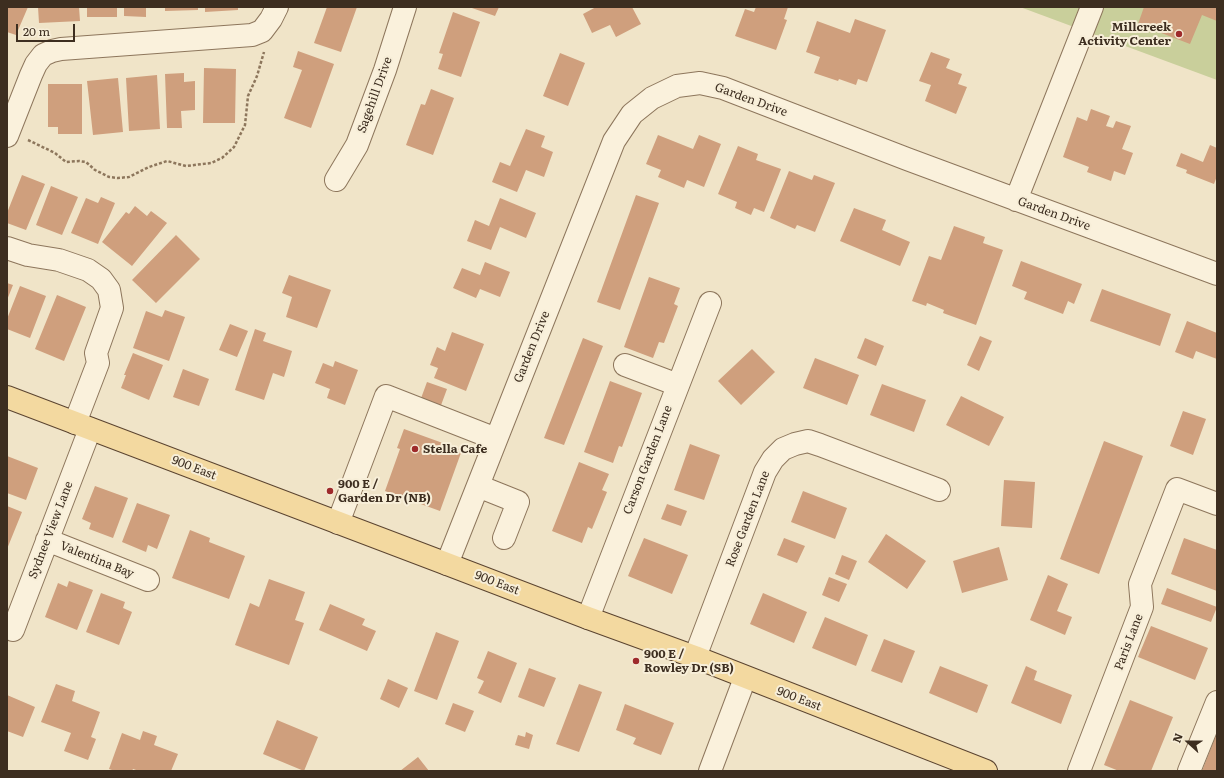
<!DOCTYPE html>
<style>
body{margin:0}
#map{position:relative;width:1224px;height:778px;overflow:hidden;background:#f0e4c8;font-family:Literata,serif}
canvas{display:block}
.frame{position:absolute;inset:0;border:8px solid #3d2e20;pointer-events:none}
.north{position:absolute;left:1168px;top:722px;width:40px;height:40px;-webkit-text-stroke:3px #f7eed8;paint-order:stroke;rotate:291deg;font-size:11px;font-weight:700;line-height:16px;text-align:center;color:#3d2e20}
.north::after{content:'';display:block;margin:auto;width:14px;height:18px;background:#3d2e20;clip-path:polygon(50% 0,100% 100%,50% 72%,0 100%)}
.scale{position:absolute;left:16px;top:24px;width:59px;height:18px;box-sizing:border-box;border:2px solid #3d2e20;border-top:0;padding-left:5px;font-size:12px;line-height:14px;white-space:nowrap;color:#3d2e20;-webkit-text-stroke:3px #f7eed8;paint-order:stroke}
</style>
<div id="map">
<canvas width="1224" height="778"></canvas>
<div class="frame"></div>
<div class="north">N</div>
<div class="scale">20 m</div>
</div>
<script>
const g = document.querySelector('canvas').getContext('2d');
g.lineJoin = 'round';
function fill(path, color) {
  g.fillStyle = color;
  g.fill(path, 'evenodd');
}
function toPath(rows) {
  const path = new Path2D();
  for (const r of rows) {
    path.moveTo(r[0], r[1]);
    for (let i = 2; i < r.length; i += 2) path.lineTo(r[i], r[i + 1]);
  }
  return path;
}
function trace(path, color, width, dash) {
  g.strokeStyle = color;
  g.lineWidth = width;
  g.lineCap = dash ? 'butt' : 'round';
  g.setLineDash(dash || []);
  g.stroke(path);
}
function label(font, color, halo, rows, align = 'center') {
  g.font = font + ' Literata,serif';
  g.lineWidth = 4;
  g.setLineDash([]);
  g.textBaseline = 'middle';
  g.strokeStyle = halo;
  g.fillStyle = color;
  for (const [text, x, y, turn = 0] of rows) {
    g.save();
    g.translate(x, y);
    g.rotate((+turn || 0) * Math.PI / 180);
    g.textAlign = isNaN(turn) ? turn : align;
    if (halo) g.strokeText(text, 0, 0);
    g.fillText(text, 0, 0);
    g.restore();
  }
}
fill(toPath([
 [1020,7,1217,7,1217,80]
]), '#c9cf9b');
fill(toPath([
 [7,7,28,7,16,35,7,32],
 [38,7,79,7,80,21,39,23],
 [87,7,117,7,117,17,87,17],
 [124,7,146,7,146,17,124,16],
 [165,7,198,7,198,10,165,11],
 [205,7,238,7,238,10,205,12],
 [327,7,357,7,341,52,314,43],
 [469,7,499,7,495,16],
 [596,7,632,7,641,24,616,37,610,25,592,33,583,14],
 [756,7,788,7,784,19,787,20,776,50,735,36,745,9,754,12],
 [1144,7,1217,7,1217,21,1202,15,1190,44,1138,24],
 [453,12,480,22,461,77,438,69,443,54,439,53],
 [855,19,886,30,867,82,858,79,856,85,839,79,838,81,814,73,820,57,806,52,817,21,850,33],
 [298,51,334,64,311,128,284,118,302,70,293,67],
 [931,52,950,59,946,68,962,74,958,84,967,87,956,114,925,101,931,85,919,81],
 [560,53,585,63,568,106,543,96],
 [204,68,236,69,235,123,203,123],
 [184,73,184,82,195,81,195,110,181,111,182,128,167,128,165,74],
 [157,75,160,129,129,131,126,78],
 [118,78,123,132,93,135,87,81],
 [48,84,82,84,82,134,58,134,58,127,48,127],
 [431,89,454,98,433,155,406,145,421,104,425,105],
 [1091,109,1110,116,1106,126,1113,128,1116,121,1131,126,1122,149,1133,153,1125,175,1114,171,1111,181,1087,172,1089,167,1063,157,1077,117,1087,121],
 [526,129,545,136,541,147,553,152,544,177,526,170,517,192,492,182,500,162,510,166],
 [658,135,693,149,699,135,721,144,704,187,687,180,684,188,658,177,661,170,646,164],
 [1210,145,1217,148,1217,176,1214,184,1186,173,1187,170,1176,166,1181,153,1203,162],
 [738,146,758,154,756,160,781,169,764,212,754,208,751,215,735,208,737,202,718,194],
 [789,171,812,180,814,175,835,183,815,232,797,225,795,229,770,218],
 [22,175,45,184,26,230,7,223,7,213],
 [51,186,78,197,62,235,36,225],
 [636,195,659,203,620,310,597,302],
 [101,197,115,203,98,244,71,233,86,198,98,203],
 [500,198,536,213,526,238,500,227,491,250,467,241,475,220,489,226],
 [135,206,147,216,151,211,167,223,132,266,102,242,126,212,129,214],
 [854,208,886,220,882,230,910,242,900,266,840,241],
 [954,226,985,237,983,243,1003,250,976,325,943,313,944,310,927,303,926,306,912,301,929,256,941,260],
 [176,235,200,259,156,303,132,280],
 [1021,261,1082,284,1074,304,1068,301,1063,314,1024,299,1027,292,1012,286],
 [485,262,510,272,500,297,480,289,476,298,453,288,462,268,480,275],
 [289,275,331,290,317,328,286,317,292,297,282,293],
 [649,277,680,288,674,304,678,306,664,343,659,342,653,358,624,347],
 [7,283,13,285,7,300],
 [20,286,46,296,30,338,7,329,7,319],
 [1102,289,1171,314,1160,346,1090,321],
 [57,295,86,307,64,361,35,349],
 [165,310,185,317,169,361,133,348,146,311,162,317],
 [1187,321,1217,333,1217,359,1196,351,1193,359,1175,352],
 [230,324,248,331,237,357,219,350],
 [255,329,266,333,263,341,292,351,284,377,273,373,264,400,235,390],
 [452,332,484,344,466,391,434,378,438,368,430,365,437,347,445,351],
 [980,336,992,341,979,371,967,365],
 [583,338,603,346,564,445,544,438],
 [865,338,884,346,876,366,857,358],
 [752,349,775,372,741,405,718,381],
 [133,353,163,365,149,400,121,388,126,375,124,375],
 [815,358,859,375,847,405,803,388],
 [335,361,358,370,345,405,327,398,330,389,315,383,323,363,333,367],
 [183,369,209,379,199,406,173,397],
 [610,381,642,393,622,447,619,446,613,463,584,452],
 [427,382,447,389,440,408,420,401],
 [882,384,926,400,914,432,870,415],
 [961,396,1004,417,989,446,946,425],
 [1183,411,1206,419,1193,455,1170,446],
 [404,429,462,450,440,511,385,491,400,449,397,448],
 [1104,441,1143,456,1099,574,1060,559],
 [690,444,720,455,704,500,674,490],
 [7,456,38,468,26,500,7,493],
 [579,462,609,474,602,490,607,492,592,529,588,527,582,543,552,531],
 [1004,480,1035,482,1032,528,1001,526],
 [95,486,128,498,113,538,89,529,91,523,82,519],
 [803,491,847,508,835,539,791,522],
 [137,503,170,515,157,549,148,545,146,552,122,542],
 [667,504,687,511,681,526,661,519],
 [7,506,22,512,7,549],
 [190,530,210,538,209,542,245,556,229,599,172,578],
 [886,534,926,561,907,589,868,562],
 [644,538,688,555,672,594,628,576],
 [784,538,805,546,797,563,777,555],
 [1184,538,1217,550,1217,591,1171,574],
 [999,547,1008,580,962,593,953,561],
 [842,555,857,561,849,580,835,574],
 [1048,575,1068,584,1057,611,1072,617,1065,635,1030,620],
 [829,577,847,584,839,602,822,595],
 [269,579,305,592,295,620,304,623,289,665,235,645,250,603,259,607],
 [69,581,93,590,77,630,45,617,58,583,67,587],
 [1167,588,1217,607,1211,622,1161,604],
 [101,593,125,602,123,608,132,612,119,645,86,632],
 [763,593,807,612,794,643,750,624],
 [330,604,365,619,362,625,376,631,367,651,319,630],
 [825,617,868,635,856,666,812,648],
 [1151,626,1208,648,1195,680,1138,657],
 [436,632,459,641,437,700,414,691],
 [884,639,915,651,902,683,871,671],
 [488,651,517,663,501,703,478,693,484,681,477,678],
 [940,666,988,685,977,713,929,693],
 [1026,666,1037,671,1034,680,1072,695,1061,724,1011,703],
 [529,668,556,678,544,707,518,697],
 [388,679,408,688,399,708,380,699],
 [56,684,75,691,72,701,100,712,91,737,96,739,88,760,64,751,71,733,41,722],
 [579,684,602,692,579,752,556,744],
 [7,695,35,707,23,737,7,731],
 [1130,700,1173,717,1151,771,1119,771,1104,765],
 [453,703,474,711,465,732,445,724],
 [625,704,674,723,661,755,633,744,636,738,616,730],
 [277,720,318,737,304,771,263,754],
 [143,731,157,736,154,745,178,754,171,771,139,771,133,769,132,771,115,771,109,769,122,733,140,740],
 [526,732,533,735,529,749,515,745,518,735,525,737],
 [1217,733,1217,771,1202,771],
 [418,757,429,771,400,771]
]), '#cf9f7d');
const minor = toPath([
 [7,136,31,75,36,64,43,55,52,51,61,49,252,35,262,31,271,19,277,7],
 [336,180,357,145,385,70,405,7],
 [1016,200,1092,7],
 [7,248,28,255,59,260,88,270,101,279,109,290,112,308,96,353,98,363,75,423],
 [625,365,678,385],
 [478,486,518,502,504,538],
 [338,523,386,396,496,439],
 [47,540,148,580],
 [447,564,614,141,632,114,652,98,677,86,700,83,723,88,907,159,1217,274],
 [588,618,710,303],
 [13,630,90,429],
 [695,657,765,472,773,459,783,449,795,444,808,441,820,445,939,490],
 [710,771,745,678],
 [1079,771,1142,607,1140,584,1177,489,1217,504],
 [1189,771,1217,702]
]);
const major = toPath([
 [7,397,447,564,588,618,695,657,986,771]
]);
trace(minor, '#8d765c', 24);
trace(major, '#5b4430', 24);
trace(toPath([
 [28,140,55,153,66,162,79,161,86,162,95,170,109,177,118,178,129,177,149,167,167,161,186,166,211,163,222,158,234,147,245,125,248,96,257,76,264,52]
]), '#8d765c', 2.5, [3, 2]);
trace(minor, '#faf1dc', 22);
trace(major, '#f3d9a0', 22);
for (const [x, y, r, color] of [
 [1179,34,4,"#9e2a2b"],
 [415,449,4,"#9e2a2b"],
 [330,491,4,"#9e2a2b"],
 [636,661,4,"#9e2a2b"]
]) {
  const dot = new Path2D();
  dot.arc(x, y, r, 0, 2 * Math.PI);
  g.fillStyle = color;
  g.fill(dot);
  trace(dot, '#f7eed8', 1.5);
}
label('bold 12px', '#3d2e20', '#f7eed8', [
 ["Millcreek",1171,27,"right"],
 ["Activity Center",1171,41,"right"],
 ["Stella Cafe",423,449],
 ["900 E /",338,484],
 ["Garden Dr (NB)",338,498],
 ["900 E /",644,654],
 ["Rowley Dr (SB)",644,668]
], 'left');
label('12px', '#3d2e20', '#f7eed8', [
 ["Sagehill Drive",375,95,-70],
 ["Garden Drive",751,100,20],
 ["Garden Drive",1054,214,20],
 ["Garden Drive",532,347,-68],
 ["Carson Garden Lane",648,460,-69],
 ["900 East",194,468,21],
 ["Rose Garden Lane",748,519,-69],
 ["Sydnee View Lane",51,530,-69],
 ["Valentina Bay",97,560,22],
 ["900 East",497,583,21],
 ["Paris Lane",1129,642,-69],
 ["900 East",799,699,21]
]);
</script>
